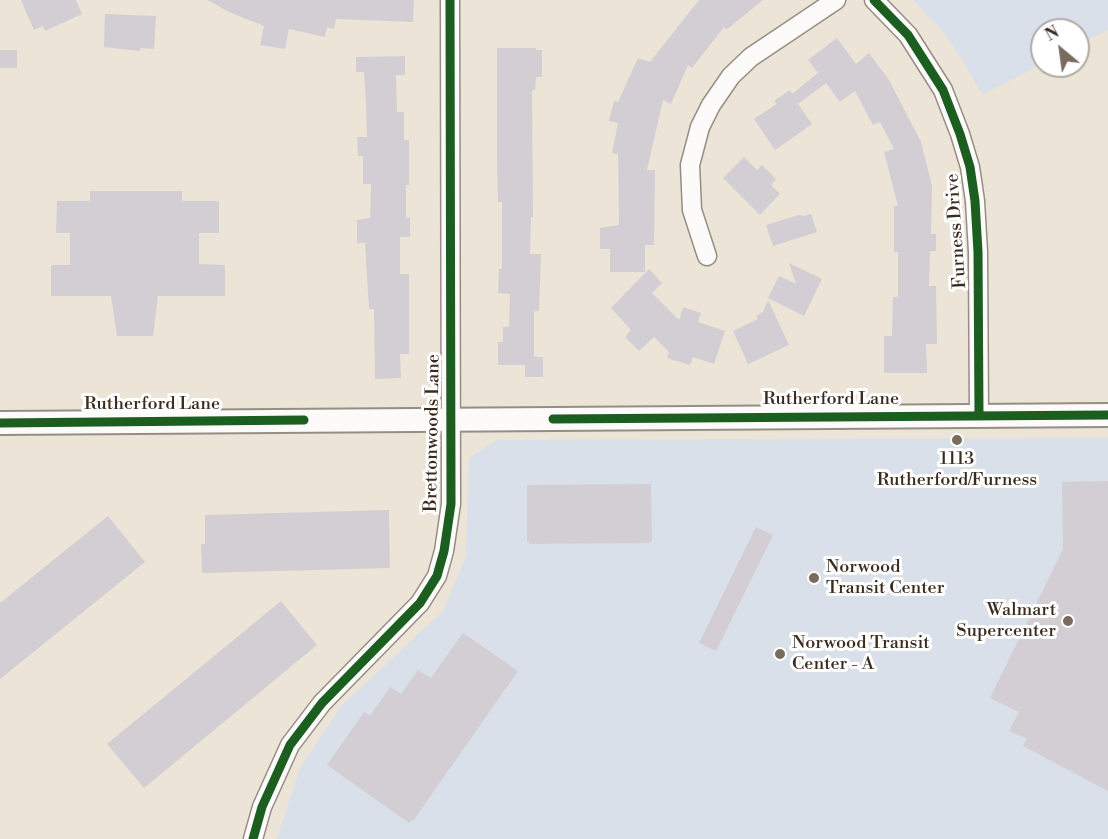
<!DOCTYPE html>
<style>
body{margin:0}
#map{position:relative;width:1108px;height:839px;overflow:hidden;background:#ece4d6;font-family:"Libre Bodoni",serif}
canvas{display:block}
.north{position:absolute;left:1030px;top:18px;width:60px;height:60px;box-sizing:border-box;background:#fff;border:2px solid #b1aaa5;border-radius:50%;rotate:331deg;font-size:16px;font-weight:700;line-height:24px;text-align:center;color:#3b2a1e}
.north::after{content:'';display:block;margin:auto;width:21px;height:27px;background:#796b5e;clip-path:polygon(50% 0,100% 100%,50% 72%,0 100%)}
</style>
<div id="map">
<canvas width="1108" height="839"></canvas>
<div class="north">N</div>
</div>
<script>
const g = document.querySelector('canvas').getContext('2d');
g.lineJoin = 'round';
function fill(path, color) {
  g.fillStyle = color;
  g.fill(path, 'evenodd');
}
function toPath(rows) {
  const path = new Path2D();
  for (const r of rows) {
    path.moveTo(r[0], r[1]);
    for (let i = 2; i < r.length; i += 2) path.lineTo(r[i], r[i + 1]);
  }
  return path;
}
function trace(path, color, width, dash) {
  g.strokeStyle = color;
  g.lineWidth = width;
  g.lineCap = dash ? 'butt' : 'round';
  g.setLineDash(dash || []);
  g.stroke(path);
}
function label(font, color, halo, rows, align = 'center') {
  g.font = font + ' "Libre Bodoni",serif';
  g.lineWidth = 6;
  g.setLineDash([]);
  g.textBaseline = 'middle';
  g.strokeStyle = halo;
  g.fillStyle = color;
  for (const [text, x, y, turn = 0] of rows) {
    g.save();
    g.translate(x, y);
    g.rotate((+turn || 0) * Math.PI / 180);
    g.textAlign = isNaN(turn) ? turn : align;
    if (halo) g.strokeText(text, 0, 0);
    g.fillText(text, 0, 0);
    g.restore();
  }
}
fill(toPath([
 [913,0,1108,0,1108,30,1078,45,1078,30,1042,30,1042,64,982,95,963,61,943,32],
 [1108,438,1108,839,277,839,300,768,342,705,443,611,466,556,469,458,497,440]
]), '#d9e0e9');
fill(toPath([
 [21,0,76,0,82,14,45,31,43,26,34,30],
 [208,0,414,0,413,22,336,19,334,29,327,27,325,37,289,29,285,49,260,45,264,26,229,12],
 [699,0,763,0,726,30,724,27,692,68,688,65,671,104,663,100,647,170,655,170,654,245,645,245,645,272,610,272,610,249,600,249,600,228,619,225,618,154,612,153,618,123,609,121,614,101,618,102,638,58,650,62],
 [105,14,156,16,154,49,140,48,140,51,104,47],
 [837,38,856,64,869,53,889,80,921,142,932,186,931,234,936,234,936,251,930,251,929,286,936,286,937,344,926,344,927,373,884,373,884,336,892,336,893,297,898,297,898,252,894,252,894,206,898,206,884,152,894,149,880,122,873,125,855,91,840,102,826,83,798,104,812,124,775,150,754,119,777,104,774,101,790,90,792,94,818,73,808,60],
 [497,48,536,48,536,50,542,50,542,77,536,77,535,90,532,90,533,217,531,217,530,254,541,254,539,311,534,311,534,357,543,357,543,377,525,377,525,365,498,365,498,342,503,342,503,327,509,327,510,294,498,293,499,269,502,269,502,202,498,202,497,159],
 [0,50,17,50,17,68,0,68],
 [405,56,405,75,396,75,397,112,404,112,404,140,409,140,409,185,406,185,406,218,410,218,410,237,400,237,400,274,409,274,409,354,400,354,401,378,375,379,374,309,369,309,365,243,357,243,357,220,370,218,371,184,363,184,363,156,358,156,357,137,367,137,366,102,364,72,356,72,356,57],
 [744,157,757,170,762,165,776,179,771,185,780,194,760,215,723,178],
 [90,191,182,191,182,201,219,201,219,233,199,233,199,264,225,265,225,296,158,296,153,336,117,336,111,296,51,296,51,265,70,265,70,233,56,233,57,201,90,201],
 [811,214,817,232,773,246,766,225,799,215,804,216],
 [789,263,822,279,804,316,768,298,779,276,796,284],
 [649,269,662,283,652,293,679,320,683,307,701,313,698,322,725,331,714,364,693,357,690,365,667,358,669,352,654,337,639,351,625,337,631,330,611,308],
 [768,300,789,345,748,364,733,331,758,319,756,316,763,312],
 [1108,481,1108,791,1023,746,1027,739,1009,731,1019,712,990,698,1063,549,1062,482],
 [651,484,652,541,650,543,529,544,529,542,527,542,527,485],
 [389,510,390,568,202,573,201,544,205,544,205,515],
 [108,516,145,562,0,679,0,603],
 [756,527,773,535,716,651,699,643],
 [281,601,317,645,144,788,107,744],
 [463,633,518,671,413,821,411,820,409,823,327,765,364,712,370,716,390,687,401,694,418,670,431,678]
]), '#d3ced3');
const minor = toPath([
 [874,0,908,35,943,90,960,134,970,167,975,201,978,252,979,416],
 [707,256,692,210,690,165,700,127,711,105,731,76,751,57,836,0],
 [253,839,262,807,290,745,322,703,420,603,437,576,444,551,451,504,450,0]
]);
const tertiary = toPath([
 [0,423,1108,415]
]);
trace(minor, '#958e85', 21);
trace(tertiary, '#958e85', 26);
trace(minor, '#fcfbf9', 18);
trace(tertiary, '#fcfbf9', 22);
trace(toPath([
 [874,0,908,35,943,90,960,134,970,167,975,201,978,252,979,416],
 [553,419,1108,415],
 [0,423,304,420],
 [253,839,262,807,290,745,322,703,420,603,437,576,444,551,451,504,450,0]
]), '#1b5e20', 9);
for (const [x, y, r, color] of [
 [957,440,6,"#796b5e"],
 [814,578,6,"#796b5e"],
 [1068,621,6,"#796b5e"],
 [780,654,6,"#796b5e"]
]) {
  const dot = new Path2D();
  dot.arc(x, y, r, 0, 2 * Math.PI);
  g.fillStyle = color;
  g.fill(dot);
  trace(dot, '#fff', 2);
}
label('18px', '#3b2a1e', '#fff', [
 ["Furness Drive",957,231,-94],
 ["Rutherford Lane",831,400],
 ["Rutherford Lane",152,405],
 ["Brettonwoods Lane",433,433,-89]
]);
label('18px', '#3b2a1e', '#fff', [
 ["1113",957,460,"center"],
 ["Rutherford/Furness",957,481,"center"],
 ["Norwood",826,568],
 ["Transit Center",826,589],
 ["Walmart",1056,611,"right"],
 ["Supercenter",1056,632,"right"],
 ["Norwood Transit",792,644],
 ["Center - A",792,665]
], 'left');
</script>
